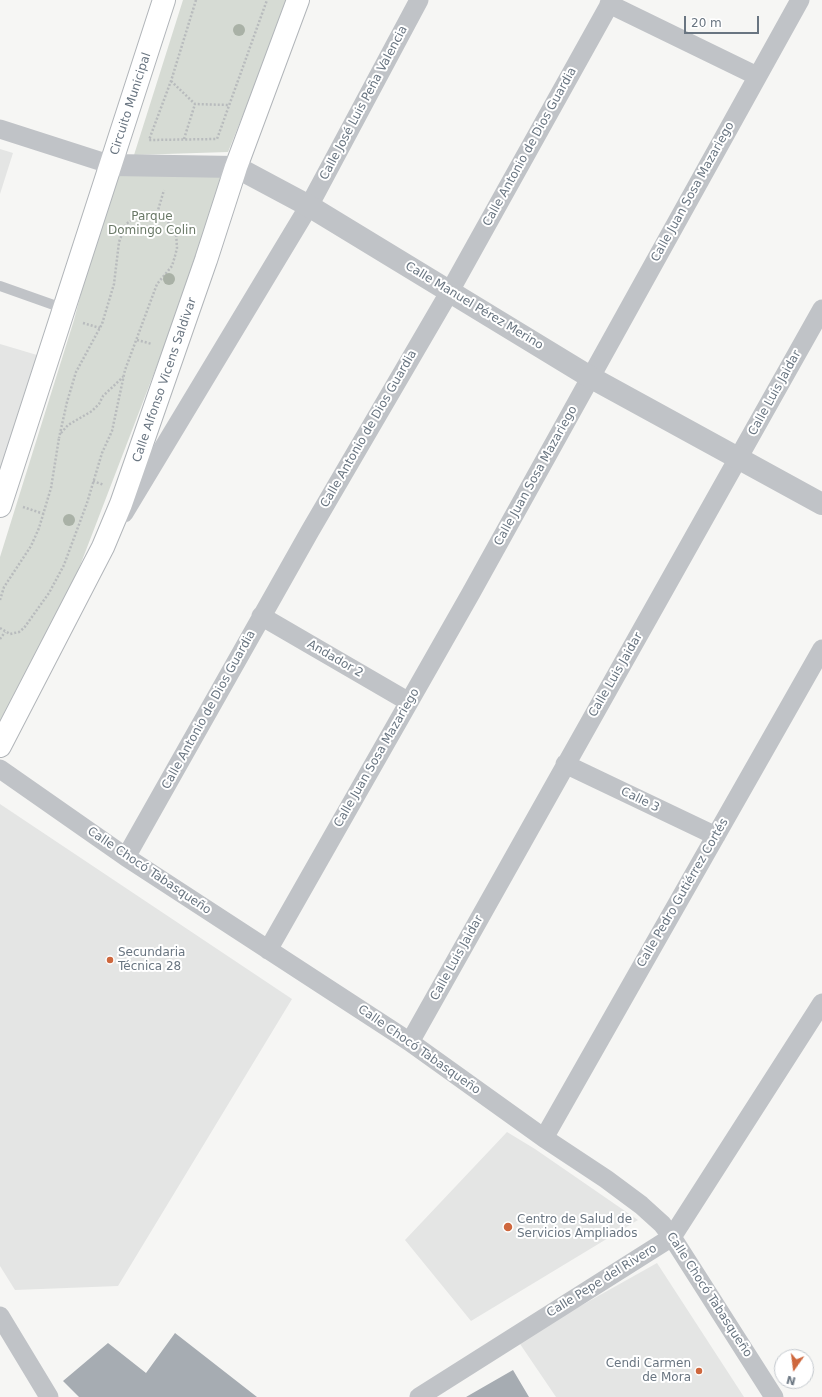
<!DOCTYPE html>
<meta charset="utf-8">
<style>
body{margin:0}
#map{position:relative;width:822px;height:1397px;overflow:hidden;background:#f6f6f4;font-family:"DejaVu Sans",sans-serif}
canvas{display:block}
.north{position:absolute;left:774px;top:1349px;width:40px;height:40px;box-sizing:border-box;background:#fff;border:1px solid #c3c8cd;border-radius:50%;rotate:194deg;font-size:11px;font-weight:700;line-height:16px;text-align:center;color:#697581}
.north::after{content:'';display:block;margin:auto;width:14px;height:18px;background:#ce673d;clip-path:polygon(50% 0,100% 100%,50% 72%,0 100%)}
.scale{position:absolute;left:684px;top:16px;width:75px;height:18px;box-sizing:border-box;border:2px solid #697581;border-top:0;padding-left:5px;font-size:12px;line-height:14px;white-space:nowrap;color:#697581;-webkit-text-stroke:3px #fff;paint-order:stroke}
</style>
<div id="map">
<canvas width="822" height="1397"></canvas>
<div class="north">N</div>
<div class="scale">20 m</div>
</div>
<script>
const g = document.querySelector('canvas').getContext('2d');
g.lineJoin = 'round';
function fill(path, color) {
  g.fillStyle = color;
  g.fill(path, 'evenodd');
}
function toPath(rows) {
  const path = new Path2D();
  for (const r of rows) {
    path.moveTo(r[0], r[1]);
    for (let i = 2; i < r.length; i += 2) path.lineTo(r[i], r[i + 1]);
  }
  return path;
}
function trace(path, color, width, dash) {
  g.strokeStyle = color;
  g.lineWidth = width;
  g.lineCap = dash ? 'butt' : 'round';
  g.setLineDash(dash || []);
  g.stroke(path);
}
function label(font, color, halo, rows, align = 'center') {
  g.font = font + ' "DejaVu Sans",sans-serif';
  g.lineWidth = 4;
  g.setLineDash([]);
  g.textBaseline = 'middle';
  g.strokeStyle = halo;
  g.fillStyle = color;
  for (const [text, x, y, turn = 0] of rows) {
    g.save();
    g.translate(x, y);
    g.rotate((+turn || 0) * Math.PI / 180);
    g.textAlign = isNaN(turn) ? turn : align;
    if (halo) g.strokeText(text, 0, 0);
    g.fillText(text, 0, 0);
    g.restore();
  }
}
fill(toPath([
 [0,149,13,153,0,194],
 [0,344,37,355,0,472],
 [0,804,292,999,118,1286,15,1290,0,1266],
 [507,1132,535,1149,638,1220,471,1321,405,1240],
 [657,1263,744,1397,556,1397,518,1341]
]), '#e4e5e4');
fill(toPath([
 [183,0,289,0,228,152,134,155],
 [114,169,223,175,164,347,73,584,0,724,0,557,74,320]
]), '#d6dbd4');
fill(toPath([
 [175,1333,257,1397,79,1397,63,1381,108,1343,146,1373],
 [513,1370,529,1397,466,1397]
]), '#a6acb2');
const secondary = toPath([
 [0,506,164,0],
 [0,746,103,547,121,504,206,260,236,167,298,0]
]);
trace(secondary, '#b1b5b9', 24);
trace(toPath([
 [196,0,171,81,149,140,217,139,267,0],
 [171,81,195,104,228,105],
 [184,139,195,104],
 [156,217,164,190],
 [83,323,100,328],
 [137,340,152,344],
 [61,433,68,425,92,411,99,404,103,396,123,377],
 [93,481,104,485],
 [23,507,44,514],
 [0,600,4,587,31,546,39,528,51,488,59,438],
 [0,628,10,634,19,632,24,628,49,593,64,565,87,503,102,453,112,431,125,370,157,284,172,266,175,256,177,248,176,232,168,222,149,215,135,218,126,224,119,242,114,284,102,324,76,372,67,402,59,438],
 [0,639,5,632]
]), '#b8bbbd', 2.5, [2, 2]);
trace(toPath([
 [0,286,65,309]
]), '#c0c3c7', 10);
trace(toPath([
 [609,4,757,76],
 [0,129,112,165],
 [124,513,309,206,419,0],
 [261,616,409,702],
 [565,764,716,836],
 [0,769,126,857,410,1042,544,1138,606,1179,641,1205,662,1224,672,1237,774,1397],
 [126,857,310,531,450,291,612,0],
 [268,950,471,593,800,0],
 [410,1042,822,309],
 [544,1138,822,649],
 [0,1316,49,1397],
 [419,1397,672,1237,822,1003]
]), '#c0c3c7', 19);
trace(toPath([
 [112,165,236,167,309,206,590,377,822,504]
]), '#c0c3c7', 22);
trace(secondary, '#fff', 22);
g.fillStyle = '#a9b1a6';
for (const [x, y] of [
 [239,30],
 [169,279],
 [69,520]
]) {
  g.beginPath();
  g.arc(x, y, 6, 0, 2 * Math.PI);
  g.fill();
}
for (const [x, y, r, color] of [
 [110,960,4,"#ce673d"],
 [508,1227,5,"#ce673d"],
 [699,1371,4,"#ce673d"]
]) {
  const dot = new Path2D();
  dot.arc(x, y, r, 0, 2 * Math.PI);
  g.fillStyle = color;
  g.fill(dot);
  trace(dot, '#fff', 1.5);
}
label('12px', '#697581', '#fff', [
 ["Calle José Luis Peña Valencia",364,103,-62],
 ["Circuito Municipal",131,104,-72],
 ["Calle Antonio de Dios Guardia",530,147,-61],
 ["Calle Juan Sosa Mazariego",693,192,-61],
 ["Calle Manuel Pérez Merino",474,306,31],
 ["Calle Alfonso Vicens Saldivar",165,380,-71],
 ["Calle Luis Jaidar",775,393,-61],
 ["Calle Antonio de Dios Guardia",369,429,-60],
 ["Calle Juan Sosa Mazariego",536,476,-61],
 ["Andador 2",335,659,30],
 ["Calle Luis Jaidar",616,675,-60],
 ["Calle Antonio de Dios Guardia",209,710,-61],
 ["Calle Juan Sosa Mazariego",377,758,-60],
 ["Calle 3",640,800,26],
 ["Calle Chocó Tabasqueño",149,871,34],
 ["Calle Pedro Gutiérrez Cortés",683,893,-60],
 ["Calle Luis Jaidar",457,958,-61],
 ["Calle Chocó Tabasqueño",419,1050,35],
 ["Calle Pepe del Rivero",602,1281,-32],
 ["Calle Chocó Tabasqueño",709,1295,57]
]);
label('12px', '#6a7967', '#fff', [
 ["Parque",152,217],
 ["Domingo Colin",152,231]
]);
label('12px', '#697581', '#fff', [
 ["Secundaria",118,953],
 ["Técnica 28",118,967],
 ["Centro de Salud de",517,1220],
 ["Servicios Ampliados",517,1234],
 ["Cendi Carmen",691,1364,"right"],
 ["de Mora",691,1378,"right"]
], 'left');
</script>
